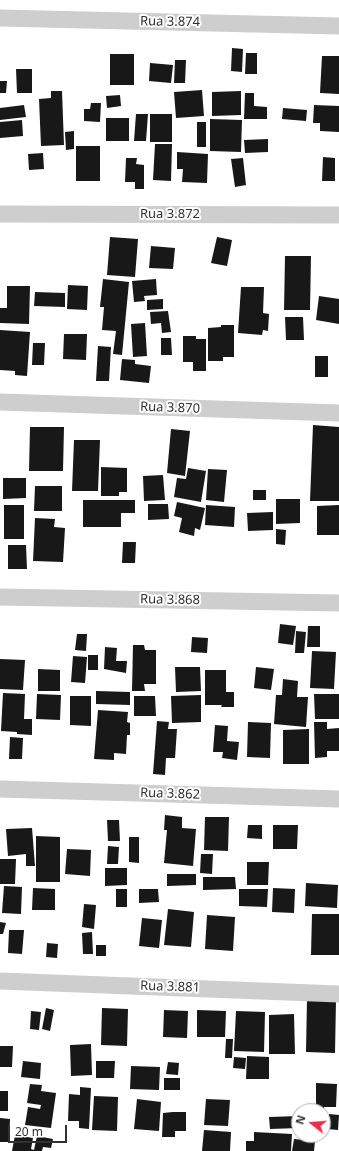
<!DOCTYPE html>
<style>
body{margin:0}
#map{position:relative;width:339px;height:1151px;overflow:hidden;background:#fff;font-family:"Noto Sans",sans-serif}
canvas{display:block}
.north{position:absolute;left:291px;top:1103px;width:40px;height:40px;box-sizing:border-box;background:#fff;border:1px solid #adadad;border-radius:50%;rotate:287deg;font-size:11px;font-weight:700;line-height:16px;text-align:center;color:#313131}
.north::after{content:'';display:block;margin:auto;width:14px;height:18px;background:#ee2c48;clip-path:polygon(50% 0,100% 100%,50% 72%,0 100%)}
.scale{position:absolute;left:8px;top:1125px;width:59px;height:18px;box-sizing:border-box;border:2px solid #313131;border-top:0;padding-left:5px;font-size:12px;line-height:14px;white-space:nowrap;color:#313131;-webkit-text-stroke:3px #fff;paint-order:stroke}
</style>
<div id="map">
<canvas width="339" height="1151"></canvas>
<div class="north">N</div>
<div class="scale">20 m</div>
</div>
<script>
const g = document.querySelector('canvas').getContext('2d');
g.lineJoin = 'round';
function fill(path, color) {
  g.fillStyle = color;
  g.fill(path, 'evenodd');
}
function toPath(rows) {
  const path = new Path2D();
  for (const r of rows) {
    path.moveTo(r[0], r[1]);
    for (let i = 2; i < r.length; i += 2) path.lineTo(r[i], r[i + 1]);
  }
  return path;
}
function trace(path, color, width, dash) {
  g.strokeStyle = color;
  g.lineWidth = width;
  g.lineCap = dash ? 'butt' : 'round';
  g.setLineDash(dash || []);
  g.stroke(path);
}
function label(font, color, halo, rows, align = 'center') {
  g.font = font + ' "Noto Sans",sans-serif';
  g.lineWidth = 4;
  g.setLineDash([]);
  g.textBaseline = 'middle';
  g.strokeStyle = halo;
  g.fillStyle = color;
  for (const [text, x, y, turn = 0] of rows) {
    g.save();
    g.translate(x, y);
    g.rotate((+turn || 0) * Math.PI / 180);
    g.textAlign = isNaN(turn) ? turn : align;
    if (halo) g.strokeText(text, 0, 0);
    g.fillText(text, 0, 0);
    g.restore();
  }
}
fill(toPath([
 [232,48,243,49,242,72,231,71],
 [246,53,257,53,257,74,245,74],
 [110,54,134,54,134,85,110,85],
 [322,56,339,56,339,94,320,93],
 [175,60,186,60,185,83,174,83],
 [150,63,173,65,171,83,149,81],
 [16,69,32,69,32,93,17,93],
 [0,81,7,81,6,93,0,93],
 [202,90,204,116,176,118,174,92],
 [51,91,62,91,64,145,41,146,39,99,51,98],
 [241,91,241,115,212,116,212,92],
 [245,93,254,93,254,106,267,107,267,119,244,119],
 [120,95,121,106,107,108,106,96],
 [91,103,101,103,100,122,84,121,84,109,90,109],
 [24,105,26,117,0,120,0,108],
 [314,105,339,106,339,132,320,131,320,123,313,123],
 [283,108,307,110,306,121,282,119],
 [136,114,148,114,146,141,134,141],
 [150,114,172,114,172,142,150,142],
 [106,118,129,118,129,141,106,141],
 [210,119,242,120,241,152,210,151],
 [22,120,23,136,0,138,0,122],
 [197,122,206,122,206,147,197,147],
 [74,131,74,149,66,150,65,132],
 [268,139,268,152,245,153,244,140],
 [155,144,172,144,171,181,153,180],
 [76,146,100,146,100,181,76,181],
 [177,152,208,154,207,183,182,182,183,169,177,169],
 [43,153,44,169,29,170,28,154],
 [323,157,335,158,335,181,322,181],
 [126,158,137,158,136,164,144,165,144,189,135,189,135,182,125,182],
 [243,158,246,185,235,187,231,159],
 [110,237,138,239,135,277,107,275],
 [217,237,232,240,227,266,211,263],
 [151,246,175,248,173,269,149,268],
 [285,256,311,256,310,310,284,310],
 [103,279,129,282,122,355,113,354,116,331,102,330,104,307,100,307],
 [156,279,157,295,144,296,145,301,134,302,132,281],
 [68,285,88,286,87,310,67,309],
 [7,286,30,286,29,324,0,323,0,308,7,308],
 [241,287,264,287,263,313,269,314,268,331,263,330,262,335,238,333],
 [35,292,65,293,65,307,34,306],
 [319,296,339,299,339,324,316,320],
 [163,299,163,309,147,310,147,300],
 [168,311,171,332,162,333,161,323,151,324,150,312],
 [285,317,303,317,304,340,286,340],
 [145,323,147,356,133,357,131,324],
 [221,325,234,325,234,357,223,357,223,361,208,361,208,328,221,327],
 [0,330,30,332,27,376,15,375,15,371,0,370],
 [64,334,87,334,86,360,63,359],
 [183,336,196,336,196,339,206,339,206,371,193,371,193,362,183,362],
 [161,338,171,338,172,355,161,355],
 [33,343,45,343,44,365,32,365],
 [98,346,111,347,109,381,96,381],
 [315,356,328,356,328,377,315,377],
 [122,359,135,360,135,364,151,366,149,383,120,380],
 [313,425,339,427,339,501,310,501],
 [30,427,64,427,63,471,29,471],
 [171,429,190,431,185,476,167,473],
 [74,440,100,440,98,491,72,491],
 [101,467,127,468,127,492,119,492,119,496,101,496],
 [188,468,206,471,201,502,174,497,177,478,186,479],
 [208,469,227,470,224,502,206,500],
 [163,475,165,500,144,501,143,476],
 [3,478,26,478,26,498,3,499],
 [35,486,62,486,62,511,34,511],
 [253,490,266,490,266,500,253,500],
 [276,499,300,499,300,523,276,524],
 [83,500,135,500,135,513,121,513,121,527,83,527],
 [177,502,205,508,200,530,195,528,194,536,179,532,182,518,174,516],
 [148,504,168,504,169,519,148,520],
 [4,505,24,505,24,539,4,539],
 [206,505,235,507,234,527,205,525],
 [339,505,339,535,317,535,317,506],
 [273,512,273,530,248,531,247,513],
 [35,518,55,519,54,527,65,528,63,562,33,561],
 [276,529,286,530,285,545,276,544],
 [123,542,136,542,135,563,122,563],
 [8,545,26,545,27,569,8,569],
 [280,624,296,626,293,645,278,643],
 [308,626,320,626,320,647,307,647],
 [296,631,306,632,304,653,295,653],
 [77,634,87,634,86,651,75,650],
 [192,637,208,638,207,653,191,652],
 [133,645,144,645,145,650,156,650,156,684,144,684,145,691,132,691],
 [105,647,117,648,116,661,127,661,126,673,104,669],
 [312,651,336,652,334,689,310,688],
 [88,655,98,655,98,670,88,670],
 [73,656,87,657,85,683,71,682],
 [0,659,25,660,23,690,0,689],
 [175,667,200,667,201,691,176,692],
 [256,667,274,669,271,690,254,688],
 [38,669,60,670,60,691,38,691],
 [205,670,226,670,226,692,234,692,234,707,221,707,222,705,205,705],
 [283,679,298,681,297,697,308,697,306,727,274,724,276,695,282,695],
 [96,691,130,692,130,705,96,704],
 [3,693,25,694,24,719,32,719,32,735,17,734,17,732,1,731],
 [37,694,61,695,60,720,36,719],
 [314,694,339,694,339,719,315,719],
 [201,695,201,722,172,723,171,696],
 [70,696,91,696,91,726,70,725],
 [134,696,155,696,156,716,134,716],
 [98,710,128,712,127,722,130,723,130,735,127,735,126,754,114,753,114,760,94,759],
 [157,721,169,722,168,729,177,729,175,758,166,758,165,775,153,774],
 [248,722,271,723,270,758,247,757],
 [314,722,327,722,327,729,339,728,339,751,327,751,327,757,315,758],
 [215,725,228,726,227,741,239,742,237,760,222,758,223,752,213,752],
 [309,729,309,764,283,764,283,730],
 [10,737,23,738,22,759,9,759],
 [165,815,182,817,182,828,196,829,193,866,164,863,167,830,164,830],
 [205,817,229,817,228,851,204,850],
 [107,820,119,820,120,841,108,841],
 [248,825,262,825,262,839,247,838],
 [273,825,298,825,297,849,273,849],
 [32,828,35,866,26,866,26,854,8,856,6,829],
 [36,836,60,837,60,882,36,882],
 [129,837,139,837,139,863,129,862],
 [108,846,119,847,118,864,107,864],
 [67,849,91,850,90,876,65,874],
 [201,854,213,854,212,874,200,873],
 [0,859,16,859,15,884,0,884],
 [247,862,269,862,268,885,247,885],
 [105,868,127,868,127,885,105,886],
 [167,874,196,874,196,885,167,886],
 [203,877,235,877,236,889,203,890],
 [306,883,338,885,337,908,305,906],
 [4,886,22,887,21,914,2,913],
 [33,888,55,889,55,910,32,910],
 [273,888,295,889,294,913,272,912],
 [116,889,127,889,127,907,116,907],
 [139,889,158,889,159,902,139,903],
 [239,889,268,889,267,907,239,906],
 [84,904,96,905,94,929,82,927],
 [168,909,194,912,191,947,164,945],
 [312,914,339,914,339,955,311,955],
 [207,915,235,917,233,951,205,949],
 [142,918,162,920,159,948,139,946],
 [0,922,6,923,3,934,0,934],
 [9,930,24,930,22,954,8,953],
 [92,932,93,954,83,954,82,933],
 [47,943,58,944,57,958,46,957],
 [96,945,106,945,106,956,96,956],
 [307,999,336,1000,335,1053,306,1052],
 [46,1008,54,1010,50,1031,42,1029],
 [102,1008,128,1009,127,1046,101,1045],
 [164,1010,188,1011,187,1038,163,1037],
 [197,1010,226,1011,225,1037,197,1037],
 [31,1011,41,1012,39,1030,30,1029],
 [236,1011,265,1012,264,1052,234,1051],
 [294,1014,295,1054,269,1054,269,1015],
 [226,1039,233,1039,232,1058,225,1058],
 [91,1044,92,1075,71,1076,70,1045],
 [0,1046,13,1046,12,1067,0,1067],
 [247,1056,269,1057,269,1079,246,1079],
 [234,1057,246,1058,245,1069,233,1068],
 [23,1061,41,1063,40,1079,21,1077],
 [96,1061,115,1061,114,1078,96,1078],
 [168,1062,179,1063,178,1075,166,1074],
 [131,1066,160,1067,159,1090,130,1089],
 [164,1078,180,1078,180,1090,164,1090],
 [316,1083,337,1084,336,1107,324,1107,324,1111,316,1111],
 [30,1084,42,1085,41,1091,56,1093,51,1128,25,1125,28,1107,40,1109,41,1105,27,1103],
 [80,1087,91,1088,89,1129,79,1128,79,1121,68,1121,69,1094,80,1095],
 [0,1091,8,1091,8,1111,0,1111],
 [94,1096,118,1097,117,1131,92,1130],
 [137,1099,161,1102,159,1131,134,1129],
 [206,1099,230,1100,228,1126,204,1125],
 [173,1112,186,1112,186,1131,175,1131,175,1137,162,1137,163,1113],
 [329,1114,339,1115,338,1130,327,1129],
 [299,1116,299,1128,270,1129,269,1117],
 [0,1118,10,1119,9,1142,0,1142],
 [204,1130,231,1132,230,1151,202,1151],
 [254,1132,292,1134,291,1151,246,1151,246,1141,254,1141],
 [15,1135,33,1138,31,1149,34,1150,37,1136,53,1139,51,1148,43,1147,42,1151,12,1151],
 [294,1139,315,1141,314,1151,292,1151]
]), '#181818');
trace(toPath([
 [0,18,339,26],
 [0,214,339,215],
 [0,402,339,413],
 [0,597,339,603],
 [0,789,339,799],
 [0,981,339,994]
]), '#cecece', 17);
label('13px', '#313131', '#fff', [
 ["Rua 3.874",170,22,1],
 ["Rua 3.872",170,214],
 ["Rua 3.870",170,408,2],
 ["Rua 3.868",170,600,1],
 ["Rua 3.862",170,794,2],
 ["Rua 3.881",170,987,2]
]);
</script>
